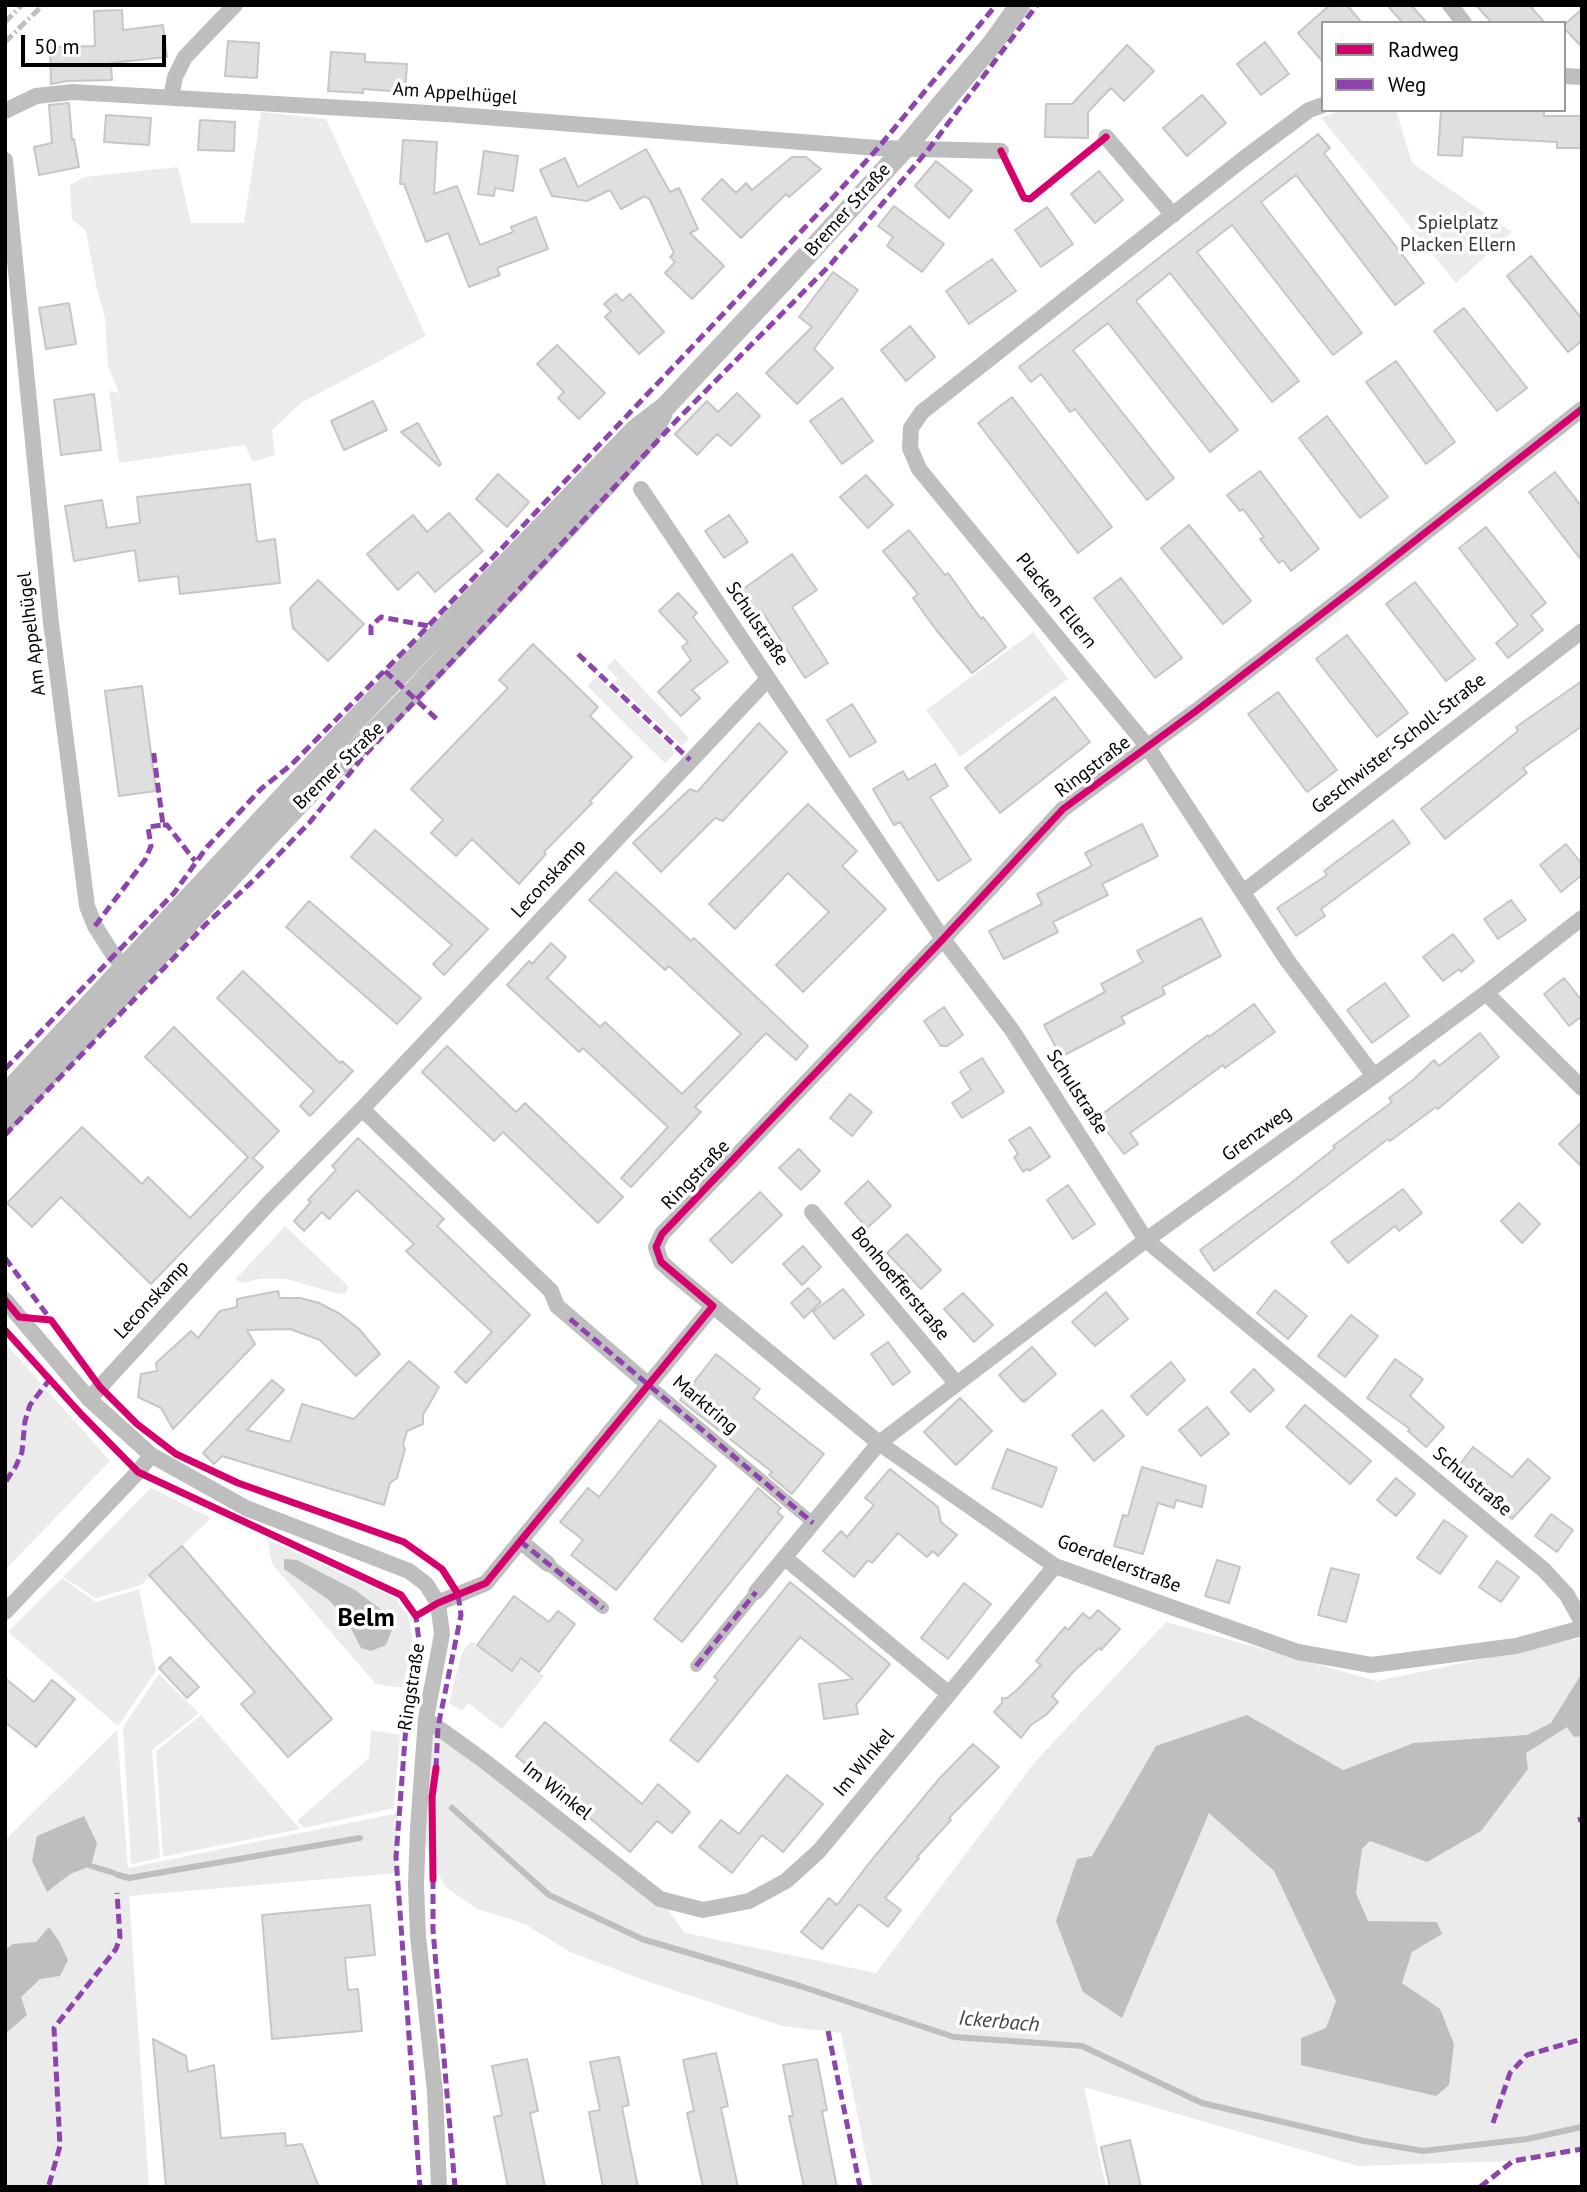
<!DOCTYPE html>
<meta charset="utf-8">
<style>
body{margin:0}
#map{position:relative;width:1587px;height:2192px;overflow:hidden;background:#fff;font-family:"PT Sans",sans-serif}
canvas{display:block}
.frame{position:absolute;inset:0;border:7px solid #000;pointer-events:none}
.legend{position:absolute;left:1321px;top:21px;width:245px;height:91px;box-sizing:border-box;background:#fff;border:2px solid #999;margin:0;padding:9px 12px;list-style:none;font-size:21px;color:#000}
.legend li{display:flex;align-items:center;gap:14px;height:35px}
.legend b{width:35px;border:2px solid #999}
.scale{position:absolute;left:21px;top:35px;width:145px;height:32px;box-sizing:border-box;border:4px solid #000;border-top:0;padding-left:9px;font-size:21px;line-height:24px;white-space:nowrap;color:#000;-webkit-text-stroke:5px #fff;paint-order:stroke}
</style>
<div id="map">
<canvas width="1587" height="2192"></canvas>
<div class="frame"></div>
<ul class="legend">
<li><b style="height:9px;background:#d6006c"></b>Radweg</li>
<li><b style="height:9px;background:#8e44ad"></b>Weg</li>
</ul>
<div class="scale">50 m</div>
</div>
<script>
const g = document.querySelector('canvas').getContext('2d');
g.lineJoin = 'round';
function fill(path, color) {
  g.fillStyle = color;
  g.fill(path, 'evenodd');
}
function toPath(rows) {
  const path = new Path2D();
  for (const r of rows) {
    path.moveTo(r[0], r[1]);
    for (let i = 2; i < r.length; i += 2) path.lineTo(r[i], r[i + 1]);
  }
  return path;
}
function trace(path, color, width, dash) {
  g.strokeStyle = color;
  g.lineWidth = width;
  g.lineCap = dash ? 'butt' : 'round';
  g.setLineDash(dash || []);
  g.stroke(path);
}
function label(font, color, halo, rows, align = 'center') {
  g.font = font + ' "PT Sans",sans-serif';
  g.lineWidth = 7;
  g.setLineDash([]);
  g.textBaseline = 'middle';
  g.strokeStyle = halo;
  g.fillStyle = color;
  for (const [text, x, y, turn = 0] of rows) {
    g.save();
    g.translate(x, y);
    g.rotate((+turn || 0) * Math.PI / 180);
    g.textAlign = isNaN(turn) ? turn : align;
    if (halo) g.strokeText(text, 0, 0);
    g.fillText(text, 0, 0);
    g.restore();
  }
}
fill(toPath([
 [1342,110,1396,110,1412,163,1512,232,1456,283,1321,118],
 [261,112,326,119,426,336,301,403,272,430,275,455,253,462,245,445,119,463,109,391,119,393,108,366,105,318,96,285,86,231,72,219,70,185,85,177,178,167,191,223,244,223],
 [1033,632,1068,679,960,757,926,710],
 [615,659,689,738,682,746,614,682,618,678,606,667],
 [597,677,676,752,665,763,587,686],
 [285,1226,348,1286,346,1293,338,1294,287,1279,260,1279,241,1283,236,1279],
 [5,1343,110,1461,5,1570],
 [151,1488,211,1518,141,1585,96,1598,63,1577],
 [267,1539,395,1598,408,1617,413,1640,403,1688,376,1684,272,1564],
 [62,1578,96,1602,139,1589,156,1671,118,1726,8,1632],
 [1166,1622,1377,1681,1582,1638,1582,2149,1513,2161,1358,2166,1084,2087,1106,2187,872,2187,841,2033,782,2026,649,1982,568,1951,525,1924,477,1909,447,1888,441,1879,418,1828,426,1719,660,1899,685,1933,876,1973,1034,1763],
 [471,1641,511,1671,521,1658,544,1676,502,1729,468,1703,462,1711,449,1703,462,1653],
 [159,1674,199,1713,152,1750,160,1858,131,1864,123,1727],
 [201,1715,300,1829,163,1857,156,1751],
 [117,1730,128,1868,398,1813,397,1873,129,1896,149,2187,5,2187,5,1840],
 [371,1730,400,1735,394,1808,304,1828,297,1821,369,1758]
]), '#ebebeb');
fill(toPath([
 [284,1559,297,1560,355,1590,383,1611,393,1627,386,1645,371,1651,361,1648,346,1619,329,1600,284,1569],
 [1582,1673,1582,1736,1574,1737,1567,1727,1526,1753,1528,1769,1481,1831,1427,1862,1370,1841,1362,1849,1356,1893,1368,1921,1437,1922,1442,1934,1412,1952,1402,1983,1440,2009,1454,2044,1449,2085,1436,2096,1301,2065,1301,2038,1326,2028,1336,2001,1274,1871,1209,1813,1122,2018,1083,1992,1056,1921,1077,1859,1092,1856,1156,1746,1247,1715,1343,1770,1414,1743,1527,1735,1551,1723],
 [84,1816,97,1843,91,1866,70,1874,47,1892,32,1861,37,1836],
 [49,1927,59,1941,68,1960,60,1976,40,1979,21,1997,27,2015,5,2034,5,1950,13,1944,36,1942]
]), '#bebebe');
trace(toPath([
 [452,1808,549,1895,642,1939,800,1986,954,2037,1082,2046,1202,2103,1364,2141,1423,2151,1527,2139,1582,2127],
 [91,1866,114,1873],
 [118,1875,129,1878,360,1838]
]), '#bebebe', 6);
const building = toPath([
 [1330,5,1347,5,1362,23,1323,23,1323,62,1298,33,1330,5],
 [1387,5,1411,5,1427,23,1403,23,1387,5],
 [1476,5,1529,5,1545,23,1492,23,1476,5],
 [1582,9,1582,47,1564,28,1564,25,1582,9],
 [122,10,123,30,163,25,167,57,111,63,112,80,67,81,51,84,50,47,95,46,94,11,122,10],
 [228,41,259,43,257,78,225,76,228,41],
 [1265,42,1289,74,1261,95,1237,64,1265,42],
 [1127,45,1154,71,1124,101,1111,88,1088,112,1088,138,1045,137,1046,104,1072,104,1127,45],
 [331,52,365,54,365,62,407,64,405,92,363,89,363,93,328,91,331,52],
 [1202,95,1226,123,1187,156,1163,128,1202,95],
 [69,103,72,140,74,139,79,167,39,175,34,147,52,143,49,105,69,103],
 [1441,110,1544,110,1544,116,1582,116,1582,148,1557,148,1557,142,1463,137,1462,156,1438,155,1441,110],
 [106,115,151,118,149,145,104,142,106,115],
 [200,120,235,122,234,151,198,150,200,120],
 [1318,134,1330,148,1324,153,1424,283,1395,305,1296,175,1261,202,1362,333,1333,355,1232,225,1197,252,1299,381,1272,402,1170,273,1136,301,1238,430,1210,452,1108,323,1073,350,1174,478,1147,500,1075,409,1070,412,1041,374,1031,382,1019,367,1318,134],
 [403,140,437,142,434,194,457,186,480,245,513,232,511,227,536,217,548,249,497,268,500,275,469,287,448,233,426,242,404,184,400,184,403,140],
 [646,149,670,192,679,188,698,229,690,233,724,266,692,299,665,273,675,262,670,257,674,253,650,200,645,196,621,209,610,190,587,201,552,196,540,170,565,158,578,187,646,149],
 [484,151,518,156,513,191,495,188,494,196,478,194,484,151],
 [792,157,806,157,821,169,789,197,786,194,741,238,702,199,722,179,736,193,746,183,752,190,792,157],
 [936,161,972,190,949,218,915,186,936,161],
 [1099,171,1123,200,1095,223,1071,194,1099,171],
 [894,206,944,244,922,272,887,246,893,237,878,226,894,206],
 [1047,207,1073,244,1041,267,1015,230,1047,207],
 [1531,256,1582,319,1582,341,1568,352,1507,276,1531,256],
 [992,259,1016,291,969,324,946,291,992,259],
 [833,272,858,290,814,349,833,368,797,404,766,373,812,327,799,317,833,272],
 [616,294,622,301,630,294,664,332,639,354,605,317,611,311,604,304,616,294],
 [69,303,76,344,46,349,39,308,69,303],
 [1464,308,1527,388,1497,411,1434,331,1464,308],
 [910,326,935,357,906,381,881,350,910,326],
 [557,345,605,393,579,419,558,398,564,392,537,364,557,345],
 [1396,361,1455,442,1426,464,1366,382,1396,361],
 [737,393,760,416,731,446,717,434,697,455,675,434,707,401,718,412,737,393],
 [94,394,101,450,61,455,54,400,94,394],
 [1012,397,1112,527,1078,553,978,423,1012,397],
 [842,398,873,441,842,464,810,421,842,398],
 [373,401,387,430,344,450,331,421,373,401],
 [1327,416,1388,497,1360,518,1299,438,1327,416],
 [418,423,441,464,439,466,401,432,418,423],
 [1260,471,1319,549,1291,571,1283,560,1279,563,1260,539,1264,537,1243,509,1240,511,1227,495,1260,471],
 [1555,472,1582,507,1582,561,1529,492,1555,472],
 [498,474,529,502,507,527,476,499,498,474],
 [866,475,893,505,868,528,840,497,866,475],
 [250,484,257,542,275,539,280,583,180,594,178,576,139,581,135,550,74,561,65,506,102,500,107,528,140,523,137,497,250,484],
 [449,513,483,551,435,592,418,572,398,590,367,554,413,515,427,532,449,513],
 [729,515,748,542,724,558,705,531,729,515],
 [1189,525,1251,601,1223,624,1161,548,1189,525],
 [1486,527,1546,603,1531,615,1543,630,1508,658,1496,643,1518,625,1459,548,1486,527],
 [909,530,945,575,948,573,981,619,983,617,1006,647,972,673,937,631,913,598,918,594,883,551,909,530],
 [792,554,817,590,792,607,828,663,805,678,762,611,749,620,732,597,792,554],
 [1121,578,1182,658,1155,678,1094,598,1121,578],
 [318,580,364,624,328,661,293,628,290,608,318,580],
 [1415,582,1475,659,1446,681,1386,604,1415,582],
 [678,593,697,613,693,617,728,662,692,690,700,698,681,716,658,692,691,660,682,647,688,642,659,611,678,593],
 [1347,635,1408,713,1377,737,1316,659,1347,635],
 [533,644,598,707,590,716,632,757,590,801,592,803,544,852,546,854,519,884,472,839,456,856,431,833,443,820,411,789,508,688,499,680,533,644],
 [1582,681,1582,726,1523,768,1527,773,1445,839,1421,809,1518,731,1516,727,1582,681],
 [142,686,156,791,119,796,105,691,142,686],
 [1278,692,1337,770,1307,792,1248,714,1278,692],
 [1055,697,1090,742,1000,813,965,768,1055,697],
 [852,704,876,742,850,757,827,720,852,704],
 [759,723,787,752,723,821,715,818,661,872,633,843,690,789,697,792,759,723],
 [935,764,948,786,930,797,971,860,938,881,900,822,894,825,873,789,903,771,908,780,935,764],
 [808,804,857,851,842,866,886,909,803,992,776,965,829,912,788,873,735,929,709,904,808,804],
 [1393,820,1410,843,1321,909,1325,916,1296,936,1277,908,1327,875,1324,871,1393,820],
 [1142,824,1158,856,1102,884,1108,895,1053,922,1058,932,1004,959,989,931,1042,904,1037,894,1092,866,1085,853,1142,824],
 [375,830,488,929,444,975,433,964,452,945,351,857,375,830],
 [1566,844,1582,864,1582,875,1561,892,1540,865,1566,844],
 [616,872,691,941,694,938,808,1046,796,1060,766,1033,695,1107,701,1112,631,1187,621,1178,668,1127,583,1048,579,1052,507,985,529,961,532,964,551,943,566,957,547,978,600,1027,605,1022,682,1094,741,1034,669,966,665,970,589,900,616,872],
 [1511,900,1526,920,1498,939,1484,919,1511,900],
 [309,901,421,998,397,1024,286,927,309,901],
 [1201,918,1221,956,1162,987,1165,994,1121,1017,1125,1023,1061,1057,1044,1025,1105,992,1101,984,1143,962,1137,951,1201,918],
 [1453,934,1474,961,1461,972,1459,969,1443,981,1423,957,1453,934],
 [243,971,340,1063,342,1061,353,1071,310,1116,300,1106,314,1091,217,998,243,971],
 [1564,978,1582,1001,1582,1016,1569,1026,1544,994,1564,978],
 [1385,983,1409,1016,1372,1043,1347,1010,1385,983],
 [1254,1004,1275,1032,1225,1068,1223,1065,1130,1133,1138,1144,1124,1154,1097,1118,1208,1035,1209,1037,1254,1004],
 [944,1007,963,1035,947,1046,941,1046,924,1021,944,1007],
 [174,1027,279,1131,253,1158,263,1167,151,1284,61,1197,32,1227,7,1203,82,1127,142,1184,148,1177,190,1218,248,1157,145,1057,174,1027],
 [1480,1033,1499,1057,1438,1109,1436,1107,1390,1141,1388,1139,1214,1271,1200,1250,1291,1183,1335,1148,1333,1146,1392,1102,1389,1098,1413,1080,1434,1060,1439,1066,1480,1033],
 [447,1046,516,1112,525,1103,623,1197,598,1223,503,1132,494,1141,422,1072,447,1046],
 [982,1058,1004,1092,962,1118,952,1103,971,1090,960,1072,982,1058],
 [850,1094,872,1112,852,1136,830,1118,850,1094],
 [1582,1122,1582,1167,1559,1144,1582,1122],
 [1030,1127,1050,1157,1029,1171,1028,1168,1023,1172,1014,1157,1018,1154,1009,1140,1030,1127],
 [358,1138,444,1219,437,1226,530,1315,466,1383,455,1372,492,1332,406,1251,414,1244,357,1190,329,1219,322,1212,304,1231,294,1221,311,1202,308,1200,336,1170,332,1166,358,1138],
 [799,1149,820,1171,801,1190,779,1168,799,1149],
 [868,1181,891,1206,867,1228,845,1203,868,1181],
 [1068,1185,1095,1224,1073,1239,1047,1200,1068,1185],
 [1403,1189,1422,1213,1399,1231,1395,1226,1348,1263,1331,1242,1403,1189],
 [760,1192,782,1215,732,1263,710,1240,760,1192],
 [1519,1203,1540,1224,1522,1243,1501,1221,1519,1203],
 [907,1234,941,1270,921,1289,887,1253,907,1234],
 [803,1246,821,1267,802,1285,783,1264,803,1246],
 [808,1288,821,1302,804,1318,791,1303,808,1288],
 [843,1289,864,1315,834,1339,813,1312,843,1289],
 [1275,1290,1307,1316,1288,1339,1257,1313,1275,1290],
 [278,1291,280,1298,300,1298,319,1303,340,1314,359,1329,380,1354,356,1376,320,1340,290,1329,247,1330,255,1344,173,1429,161,1408,138,1397,141,1374,157,1371,156,1363,191,1331,198,1338,220,1311,237,1307,237,1299,278,1291],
 [1106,1292,1128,1319,1095,1346,1072,1322,1106,1292],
 [963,1293,993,1325,974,1342,944,1309,963,1293],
 [1351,1315,1378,1336,1345,1377,1318,1356,1351,1315],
 [888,1342,910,1372,893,1385,871,1354,888,1342],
 [1032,1347,1056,1374,1024,1402,1025,1399,1022,1401,999,1375,1032,1347],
 [716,1354,760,1389,753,1398,824,1454,792,1494,769,1475,772,1472,680,1400,716,1354],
 [1395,1359,1423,1379,1410,1396,1444,1427,1426,1447,1408,1431,1410,1429,1367,1398,1395,1359],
 [409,1361,439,1387,423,1415,423,1424,407,1431,403,1444,405,1449,397,1478,390,1483,384,1505,222,1456,214,1464,203,1453,272,1380,284,1390,247,1430,290,1442,302,1404,354,1419,409,1361],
 [1171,1362,1185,1380,1147,1415,1131,1396,1171,1362],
 [1254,1369,1274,1390,1250,1412,1231,1392,1254,1369],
 [960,1398,992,1431,956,1465,924,1432,960,1398],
 [1305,1405,1371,1461,1350,1484,1286,1427,1305,1405],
 [1207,1407,1229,1434,1201,1456,1179,1430,1207,1407],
 [1102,1410,1124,1436,1094,1461,1072,1435,1102,1410],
 [660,1420,716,1466,616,1590,571,1555,583,1540,560,1522,588,1488,599,1497,660,1420],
 [1473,1447,1512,1477,1528,1459,1550,1478,1512,1519,1491,1500,1494,1497,1457,1468,1473,1447],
 [1007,1449,1057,1468,1042,1507,992,1488,1007,1449],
 [1142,1467,1206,1486,1202,1507,1176,1500,1174,1508,1158,1503,1143,1554,1114,1546,1123,1515,1128,1516,1142,1467],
 [890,1469,938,1507,941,1522,957,1535,938,1556,933,1551,927,1557,898,1533,872,1563,868,1560,854,1577,823,1551,841,1531,847,1537,874,1505,865,1498,890,1469],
 [1396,1478,1415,1494,1396,1516,1377,1500,1396,1478],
 [758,1488,781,1508,777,1512,783,1517,682,1642,654,1619,758,1488],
 [1551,1514,1573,1530,1557,1552,1535,1536,1551,1514],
 [1444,1520,1467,1536,1440,1574,1417,1558,1444,1520],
 [182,1546,332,1719,288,1757,241,1704,255,1692,149,1575,182,1546],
 [1217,1560,1240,1567,1229,1603,1205,1596,1217,1560],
 [1497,1561,1519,1577,1501,1602,1479,1587,1497,1561],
 [1331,1568,1359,1575,1346,1622,1318,1615,1331,1568],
 [790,1582,890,1664,856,1705,858,1714,824,1719,819,1684,853,1679,800,1637,698,1762,670,1740,718,1680,714,1677,790,1582],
 [964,1583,991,1604,948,1659,921,1638,964,1583],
 [514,1596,549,1622,558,1611,575,1624,539,1672,521,1658,512,1671,477,1645,514,1596],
 [1098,1610,1120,1629,1101,1650,1099,1648,1074,1671,1052,1696,1058,1702,1046,1715,1031,1725,1021,1738,994,1712,1002,1703,1002,1698,1007,1698,1017,1690,1041,1665,1036,1661,1065,1627,1068,1630,1083,1613,1090,1619,1098,1610],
 [170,1657,199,1687,187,1698,159,1668,170,1657],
 [5,1678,34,1702,52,1680,75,1699,36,1747,5,1722,5,1678],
 [545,1722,642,1804,658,1784,690,1812,672,1833,657,1821,630,1852,516,1756,545,1722],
 [973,1744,999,1767,949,1818,951,1820,917,1857,919,1858,885,1898,901,1910,888,1927,859,1904,822,1949,801,1932,829,1898,837,1905,870,1862,939,1779,973,1744],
 [787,1775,823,1804,783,1852,762,1835,732,1873,699,1847,721,1820,739,1834,787,1775],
 [370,1905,375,1955,345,1958,348,1990,358,1989,362,2031,272,2039,262,1915,370,1905],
 [153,2039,186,2056,188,2072,214,2065,221,2138,285,2133,286,2146,302,2144,319,2187,166,2187,153,2039],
 [716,2053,728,2106,721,2108,738,2187,703,2187,687,2113,694,2111,683,2060,716,2053],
 [619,2057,629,2105,622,2107,638,2187,603,2187,589,2112,600,2110,590,2062,619,2057],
 [527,2059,538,2111,530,2113,545,2187,508,2187,494,2117,502,2115,492,2066,527,2059],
 [817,2059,827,2110,822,2111,837,2187,804,2187,789,2116,793,2116,783,2065,817,2059],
 [1130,2140,1141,2187,1110,2187,1101,2147,1130,2140]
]);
fill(building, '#dfdfdf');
trace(building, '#c6c6c6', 2);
trace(toPath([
 [649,1385,813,1523],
 [548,1564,603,1608],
 [696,1666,756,1592]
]), '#bebebe', 12);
trace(toPath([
 [1450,5,1464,23],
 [1564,76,1582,77],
 [171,97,175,77,185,57,235,5],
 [1323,105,1309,110,1242,160,922,412,911,428,910,448,919,469,1147,746,1287,960,1374,1076],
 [5,111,36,96,73,92,446,114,878,148,1001,151],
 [1106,137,1173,215],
 [5,160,51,623,87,906,95,926,114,956,124,966],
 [1582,409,1359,585,1196,711,1063,809,943,939,662,1234,656,1247,661,1262,672,1272,879,1443,1055,1566,1298,1652,1371,1665,1516,1646,1582,1628],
 [641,489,943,939,1012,1030,1146,1240,1544,1570,1567,1595,1582,1622],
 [1243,892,1582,631],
 [1486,993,1582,1088],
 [362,1109,551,1291,557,1306,649,1385],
 [812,1212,956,1383],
 [5,1300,89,1399,151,1455,246,1508,409,1571,426,1584,438,1603,442,1634,426,1719,418,1828,416,1885,418,1936,435,2092,439,2187],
 [89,1399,268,1204,362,1109,768,679],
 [520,1541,548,1564],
 [785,1558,949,1694],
 [756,1592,879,1443,1146,1240,1374,1076,1486,993,1582,918],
 [438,1603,486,1583,713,1306],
 [5,1612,138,1472,151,1455],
 [426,1719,483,1760,660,1899,703,1910,749,1901,786,1881,819,1851,1055,1566]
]), '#bebebe', 16);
trace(toPath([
 [5,1095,342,734,636,429,666,406,787,277,905,148,992,44,1020,5],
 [5,1122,269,836,317,785,356,750,410,695,578,516,648,439,662,414]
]), '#bebebe', 21);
trace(toPath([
 [5,22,22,5],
 [5,42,43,5]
]), '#bebebe', 5, [10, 3.5, 2, 3.5]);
trace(toPath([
 [371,635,371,626,381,617,429,626],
 [578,654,690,760],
 [385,671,440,722],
 [163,825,167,825,195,861],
 [95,926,145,860,151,846,148,827,163,825,153,748],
 [5,1069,174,893,207,847,261,789,292,764,415,640,828,203,878,148,996,5],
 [5,1135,206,924,256,878,310,822,363,757,676,421,830,265,928,150,1037,5],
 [5,1258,51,1320],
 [570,1319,813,1523],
 [6,1481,16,1466,22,1452,25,1421,30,1405,50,1379],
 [520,1541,603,1608],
 [414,1613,416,1616,419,1642,407,1713,396,1857,420,2187],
 [696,1666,756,1592],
 [436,1768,438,1727,461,1615,458,1594,456,1590],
 [1578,1820,1582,1819],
 [433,1879,433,1930,455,2187],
 [828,2031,860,2187],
 [1493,2123,1510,2073,1527,2055,1582,2039],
 [49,2185,60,2146,54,2028,116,1949,120,1937,117,1893],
 [1480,2187,1513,2161,1582,2149]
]), '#8e44ad', 5, [10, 5]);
trace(toPath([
 [1001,151,1024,198,1030,199,1106,137],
 [5,1300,19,1317,51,1320,100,1387,137,1424,176,1454,238,1483,404,1542,442,1569,458,1594],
 [5,1330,81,1414,138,1472,401,1595,416,1616,438,1603,486,1583,713,1306,661,1262,656,1247,662,1234,943,939,1063,809,1196,711,1359,585,1582,409],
 [433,1879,432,1797,436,1768]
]), '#d6006c', 7);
label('19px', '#000', '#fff', [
 ["Am Appelhügel",455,94,4],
 ["Bremer Straße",848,210,-48],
 ["Placken Ellern",1056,601,51],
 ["Schulstraße",757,624,56],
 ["Am Appelhügel",32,634,-97],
 ["Geschwister-Scholl-Straße",1399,744,-38],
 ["Bremer Straße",339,766,-44],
 ["Ringstraße",1093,767,-37],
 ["Leconskamp",549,879,-47],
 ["Schulstraße",1077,1092,57],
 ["Grenzweg",1257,1134,-36],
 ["Ringstraße",696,1175,-46],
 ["Bonhoefferstraße",900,1284,50],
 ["Leconskamp",152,1300,-47],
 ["Marktring",705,1405,40],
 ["Schulstraße",1472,1482,40],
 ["Goerdelerstraße",1119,1564,21],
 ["Ringstraße",412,1687,-81],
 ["Im WInkel",864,1763,-50],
 ["Im Winkel",557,1791,38]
]);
label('19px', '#323232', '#fff', [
 ["Spielplatz",1458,224],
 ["Placken Ellern",1458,246]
]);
label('italic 21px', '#434343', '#fff', [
 ["Ickerbach",999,2022,5]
]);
label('bold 26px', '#000', '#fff', [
 ["Belm",366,1619]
]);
</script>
